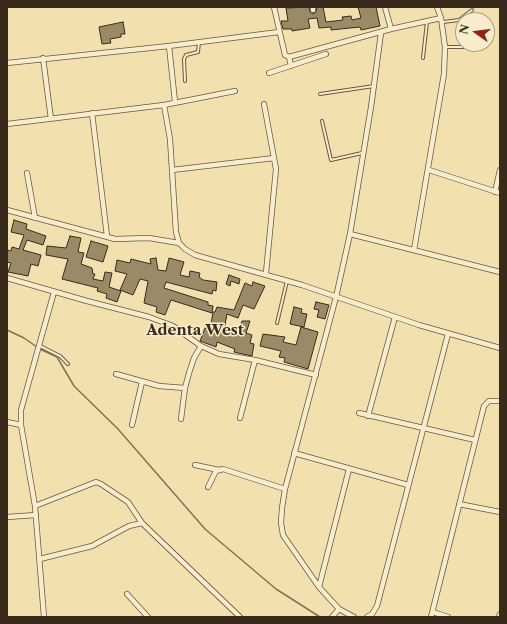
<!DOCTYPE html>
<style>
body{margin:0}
#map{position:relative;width:507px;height:624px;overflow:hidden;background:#f2e1af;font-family:"Libre Caslon Text",serif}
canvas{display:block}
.frame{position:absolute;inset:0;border:8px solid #392b1c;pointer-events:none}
.north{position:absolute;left:455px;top:12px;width:40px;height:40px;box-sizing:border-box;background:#f7eccb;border:1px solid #ab9f85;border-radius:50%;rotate:284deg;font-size:11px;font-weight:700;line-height:16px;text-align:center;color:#392b1c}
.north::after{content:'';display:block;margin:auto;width:14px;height:18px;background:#8f2418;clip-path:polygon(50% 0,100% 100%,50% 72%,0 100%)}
</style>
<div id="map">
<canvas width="507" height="624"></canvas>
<div class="frame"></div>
<div class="north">N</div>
</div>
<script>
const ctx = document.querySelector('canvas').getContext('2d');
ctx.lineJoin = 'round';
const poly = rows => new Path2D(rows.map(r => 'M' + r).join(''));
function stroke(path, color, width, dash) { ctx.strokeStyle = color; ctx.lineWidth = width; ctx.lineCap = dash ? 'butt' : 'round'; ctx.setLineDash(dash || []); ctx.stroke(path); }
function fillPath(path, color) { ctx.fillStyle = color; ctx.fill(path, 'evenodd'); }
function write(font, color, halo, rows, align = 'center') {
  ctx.font = font + ' "Libre Caslon Text",serif'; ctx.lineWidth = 3; ctx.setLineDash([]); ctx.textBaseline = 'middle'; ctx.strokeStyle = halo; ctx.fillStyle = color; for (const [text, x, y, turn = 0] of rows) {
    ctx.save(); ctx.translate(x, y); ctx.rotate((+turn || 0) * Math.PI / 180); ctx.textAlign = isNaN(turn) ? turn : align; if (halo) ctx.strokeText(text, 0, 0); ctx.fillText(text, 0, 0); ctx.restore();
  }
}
const stream = poly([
 [7,330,24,338,37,347],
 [40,349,57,357,74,386,118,429,205,529,276,589,320,617]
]);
const building = poly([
 [309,7,310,12,313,14,316,12,317,7,323,7,326,22,343,20,342,17,351,16,352,20,361,18,358,7,376,7,380,26,361,30,360,27,331,30,331,27,319,28,317,18,308,19,310,28,292,31,292,29,283,29,281,21,288,21,286,8,309,7],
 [123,22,125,34,121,34,121,37,110,39,111,43,102,44,99,27,123,22],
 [14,220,27,224,26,229,46,236,43,245,27,240,23,250,41,255,38,266,31,264,28,276,8,272,11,263,7,262,7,250,11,251,12,247,19,249,24,235,11,232,14,220],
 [70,236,81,238,78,252,84,253,81,264,92,268,93,274,95,274,93,279,103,281,105,272,112,273,109,287,121,291,117,302,106,298,107,294,97,291,98,288,62,279,68,259,46,255,47,246,66,248,70,236],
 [91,241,108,246,103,262,86,257,91,241],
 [156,258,158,270,166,271,169,258,184,262,180,275,189,277,190,271,200,273,199,277,203,280,217,282,216,291,213,290,212,294,166,282,164,288,208,302,208,305,213,306,212,313,171,300,165,315,156,312,157,307,144,303,148,281,140,279,133,295,120,290,127,274,115,271,117,260,130,263,131,259,151,264,150,259,156,258],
 [229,275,240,279,239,284,231,281,230,286,226,284,229,275],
 [253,282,265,286,254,309,243,305,238,318,227,314,224,330,237,335,242,321,250,321,246,333,252,335,250,343,254,344,252,356,234,352,235,349,217,342,216,347,200,341,205,328,210,330,213,312,215,312,217,307,234,310,245,283,252,286,253,282],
 [316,302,329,305,325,319,317,317,319,310,314,309,316,302],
 [294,307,302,309,301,313,307,314,304,327,290,324,294,307],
 [301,327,318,332,308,369,284,362,285,358,279,357,281,351,260,346,263,334,285,337,283,342,296,345,301,327]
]);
const lane = poly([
 [443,22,459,20,472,10],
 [446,47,478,47],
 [423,58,427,22],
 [185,81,184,59,186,55,198,52,199,42],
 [320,94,374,86],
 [322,121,331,160,362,153],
 [277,323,287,281],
 [40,346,60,356,68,364]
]);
const street = poly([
 [274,7,285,55,289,57,291,66],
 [313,7,313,10],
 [385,7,391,29],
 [169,46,175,102],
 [289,57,391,29,441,18],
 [43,58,51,119],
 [7,63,169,46,279,32],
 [269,73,326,54],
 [264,104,276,169,266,273],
 [164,105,170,139,176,232,179,243,185,249,195,255,302,285,419,325,500,348],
 [92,113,107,236],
 [7,124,164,105,235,91],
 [172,170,274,158],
 [429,170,500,193],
 [27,173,35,218],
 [495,192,500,170],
 [7,210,115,239,149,238,179,243],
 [350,234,500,272],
 [414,250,444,74,445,47,441,18,437,7],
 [7,278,87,301,149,317,173,326,201,346,219,354,255,360,316,375],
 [116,374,159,386,185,388],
 [359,413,475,440],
 [368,416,395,317],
 [240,418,255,360],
 [181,419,185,388,189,373,194,358,201,346],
 [7,422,21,425],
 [132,425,142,382],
 [294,453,408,485],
 [195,465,219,470],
 [208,487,216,471,223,469,285,489],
 [459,504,500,512],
 [35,506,96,482,101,484,128,502,142,523,240,617],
 [7,517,36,515],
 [40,559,92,546,129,526,142,523],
 [319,587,349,469],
 [127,594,148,617],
 [339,609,354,617],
 [433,612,448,617],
 [44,617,35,506,21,425,21,410,54,292],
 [332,617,339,609,319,587,283,535,281,523,282,508,285,489,336,297,350,234,371,107,381,33],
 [367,617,372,614,377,606,448,334],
 [431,617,484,406,489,401,500,401],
 [499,617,500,614]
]);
const districtNames = [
 ["Adenta West",195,331]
];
stroke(stream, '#827356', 1.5);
fillPath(building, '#998a68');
stroke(building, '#392b1c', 1);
stroke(lane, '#675841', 4);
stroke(street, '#675841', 6);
stroke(lane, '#f7eccb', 2);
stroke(street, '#f7eccb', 4.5);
write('bold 15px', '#392b1c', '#f7eccb', districtNames);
</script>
